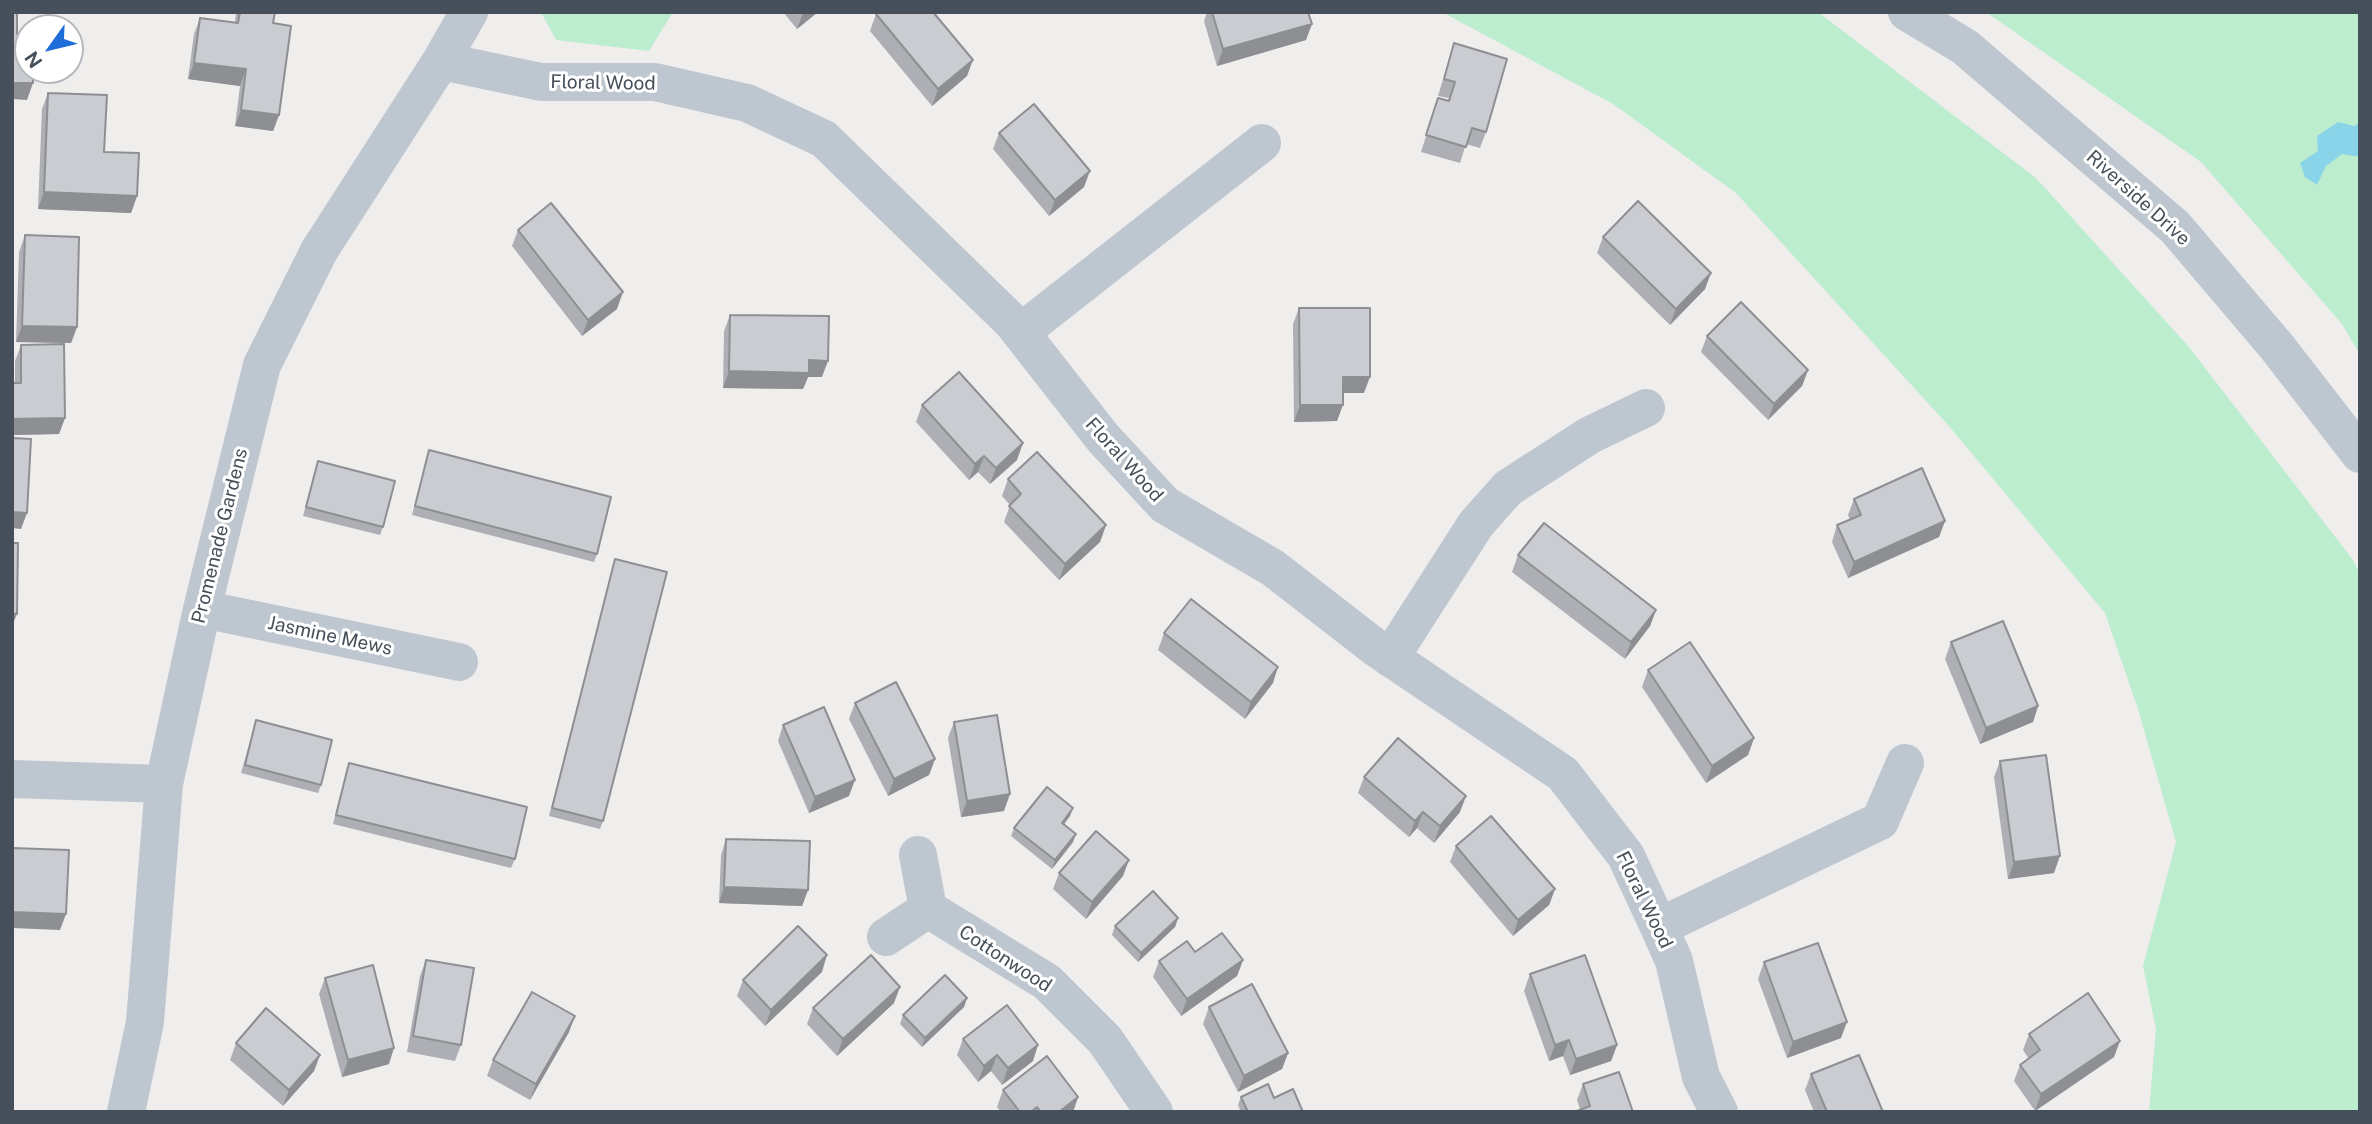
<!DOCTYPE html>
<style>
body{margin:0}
#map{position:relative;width:2372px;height:1124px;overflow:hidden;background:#f0eded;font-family:"Public Sans",sans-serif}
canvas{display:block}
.frame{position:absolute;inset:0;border:14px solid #46505a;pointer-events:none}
.north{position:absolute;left:14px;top:14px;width:70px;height:70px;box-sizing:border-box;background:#fff;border:2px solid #b5b9bd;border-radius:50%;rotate:236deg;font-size:19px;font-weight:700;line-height:28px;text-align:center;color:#46505a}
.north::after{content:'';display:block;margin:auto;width:24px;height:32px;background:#1e6dd9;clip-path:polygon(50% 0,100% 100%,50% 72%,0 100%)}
</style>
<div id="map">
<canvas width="2372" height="1124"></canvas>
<div class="frame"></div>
<div class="north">N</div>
</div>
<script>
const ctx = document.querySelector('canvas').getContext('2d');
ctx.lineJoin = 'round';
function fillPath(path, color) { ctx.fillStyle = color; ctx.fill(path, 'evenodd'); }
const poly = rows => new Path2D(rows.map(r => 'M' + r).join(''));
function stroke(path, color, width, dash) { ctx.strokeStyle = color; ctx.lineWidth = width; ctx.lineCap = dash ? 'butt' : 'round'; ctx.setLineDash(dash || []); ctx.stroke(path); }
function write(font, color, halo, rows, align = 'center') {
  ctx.font = font + ' "Public Sans",sans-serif'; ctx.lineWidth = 6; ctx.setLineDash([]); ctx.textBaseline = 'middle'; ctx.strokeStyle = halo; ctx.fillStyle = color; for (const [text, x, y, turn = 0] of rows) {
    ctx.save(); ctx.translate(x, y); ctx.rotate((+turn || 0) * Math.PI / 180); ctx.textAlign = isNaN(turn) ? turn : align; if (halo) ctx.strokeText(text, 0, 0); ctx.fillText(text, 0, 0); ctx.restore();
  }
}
const green = poly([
 [541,12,673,12,649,51,556,40],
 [1442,12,1818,12,2036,178,2189,347,2353,560,2360,574,2360,1112,2149,1112,2156,1029,2143,966,2176,842,2138,709,2105,613,1948,425,1736,193,1613,104],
 [1986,12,2360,12,2360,355,2342,324,2201,162]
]);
const water = poly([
 [2338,122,2354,126,2360,123,2360,157,2342,154,2326,166,2317,185,2305,177,2300,163,2318,151,2317,136]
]);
const minor = poly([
 [1907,12,1965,47,2175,227,2277,347,2360,454],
 [441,61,541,82,655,82,747,103,824,139,1013,323,1103,438,1165,505,1273,568,1376,648,1563,774,1626,856,1659,927,1674,961,1701,1077,1719,1112],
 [1021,332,1262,143],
 [202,609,459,662],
 [1390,658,1476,524,1508,488,1590,435,1646,408],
 [12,779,164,784],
 [918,855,928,909,1047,982,1105,1040,1154,1112],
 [1659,927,1880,821,1905,763],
 [886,937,928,909],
 [126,1112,145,1022,164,784,202,609,262,365,319,251,441,61,469,12]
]);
const wall = poly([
 [236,12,275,12,273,23,279,115,273,131,235,126,240,86,188,79,194,34,200,18,235,22],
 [783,12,818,12,797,29],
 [1207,12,1308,12,1306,40,1217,66,1204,21],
 [876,14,967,76,932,106,870,31],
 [1454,43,1486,132,1480,148,1466,144,1460,163,1421,152,1438,98,1448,101,1449,98,1438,96],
 [48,93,104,152,137,196,131,213,38,209,42,109],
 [999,133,1084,187,1049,216,993,149],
 [518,230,617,309,582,336,512,246],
 [25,235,77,327,71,343,16,342,19,252],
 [1603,237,1705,289,1670,325,1597,253],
 [1299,308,1364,393,1343,393,1337,421,1294,422,1293,324],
 [730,315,822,377,808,377,803,389,723,388,724,331],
 [1707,336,1808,370,1802,386,1768,420,1701,352],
 [21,345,65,418,59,434,12,435,12,383,15,383,15,361],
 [922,405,1017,460,990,484,978,472,969,480,916,422],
 [429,450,597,554,594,562,412,515],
 [318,461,383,527,380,535,303,516],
 [1008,479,1106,525,1100,542,1059,580,1004,522,1010,505,1002,496],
 [1854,499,1945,521,1939,537,1848,578,1832,542,1837,525,1850,520,1848,515],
 [1518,555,1656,610,1650,626,1625,659,1512,572],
 [615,559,603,821,600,829,549,816],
 [1164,633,1273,683,1245,719,1158,650],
 [1951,642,2038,706,2033,722,1980,744,1945,659],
 [1648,670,1754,738,1748,755,1706,783,1642,687],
 [855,703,935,759,929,775,888,796,849,719],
 [256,720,321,785,318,793,241,773],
 [954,722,1004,811,961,817,948,738],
 [783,725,849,796,809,813,778,741],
 [2000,761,2054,873,2008,879,1994,777],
 [349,763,515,859,511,868,333,824],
 [1364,777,1460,812,1434,843,1417,828,1409,837,1358,793],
 [1070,816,1064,824,1073,842,1052,869,1011,836,1014,828],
 [726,839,808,890,802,906,719,903,721,855],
 [1456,846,1555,889,1549,905,1513,936,1450,862],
 [1059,873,1123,876,1086,919,1053,889],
 [1178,918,1175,927,1138,962,1112,935,1115,926],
 [1195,952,1243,960,1237,976,1181,1016,1153,977,1159,961],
 [426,960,461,1045,455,1061,407,1052,420,976],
 [1764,962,1841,1038,1787,1058,1758,979],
 [822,972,765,1026,737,996,743,980],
 [1530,974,1617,1045,1611,1061,1570,1075,1563,1056,1549,1061,1524,991],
 [325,978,389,1064,342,1077,319,994],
 [967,998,964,1007,922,1047,900,1024,903,1015],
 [894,1003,837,1056,807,1024,813,1008],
 [1209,1007,1288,1053,1282,1069,1238,1092,1203,1024],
 [569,1032,530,1100,487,1076,493,1060],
 [2029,1034,2114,1057,2035,1111,2014,1081,2020,1065,2029,1059,2023,1050],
 [963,1039,1033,1061,1002,1085,991,1071,978,1082,957,1055],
 [236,1043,320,1055,314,1071,283,1106,230,1060],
 [1811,1074,1883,1112,1814,1112,1805,1090],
 [1583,1084,1633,1112,1576,1112,1580,1109,1577,1100],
 [1003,1090,1078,1097,1073,1112,1001,1112,997,1107],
 [1241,1097,1274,1098,1303,1112,1241,1112,1238,1105]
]);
const shadedWall = poly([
 [804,12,818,12,797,29,803,13],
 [1312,24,1306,40,1217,66,1223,49],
 [973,60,967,76,932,106,938,89],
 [194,63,246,69,240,86,188,79],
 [12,83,33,83,27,100,12,99],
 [241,110,279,115,273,131,235,126],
 [1090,171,1084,187,1049,216,1055,200],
 [44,192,137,196,131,213,38,209],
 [1711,273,1705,289,1670,325,1676,309],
 [623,292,617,309,582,336,588,320],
 [22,326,77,327,71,343,16,342],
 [809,360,828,361,822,377,808,377,803,389,723,388,729,371],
 [1808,370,1802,386,1768,420,1774,404],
 [1343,377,1370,377,1364,393,1337,393],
 [1300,405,1343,405,1337,421,1294,422],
 [65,418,59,434,12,435,12,419],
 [1023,443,1017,460,990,484,996,468],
 [984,456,978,472,969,480,975,464],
 [12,512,27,513,21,529,12,528],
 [1945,521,1939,537,1848,578,1854,562],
 [1106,525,1100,542,1059,580,1065,564],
 [1656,610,1650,626,1625,659,1631,642],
 [12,613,17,614,12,626],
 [1278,667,1273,683,1245,719,1251,702],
 [2038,706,2033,722,1980,744,1986,728],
 [1754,738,1748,755,1706,783,1712,766],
 [935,759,929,775,888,796,894,779],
 [855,780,849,796,809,813,815,797],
 [1010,794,1004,811,961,817,967,801],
 [1466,796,1460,812,1434,843,1440,826],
 [1073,808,1070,816,1059,831,1062,823],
 [1423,812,1417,828,1409,837,1415,821],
 [1076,834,1073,842,1052,869,1055,860],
 [2060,856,2054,873,2008,879,2014,862],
 [1129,860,1123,876,1086,919,1092,902],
 [724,887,808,890,802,906,719,903],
 [1555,889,1549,905,1513,936,1518,920],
 [12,912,66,914,60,930,12,928],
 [1178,918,1175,927,1138,962,1141,953],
 [827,955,822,972,765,1026,771,1010],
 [1243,960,1237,976,1181,1016,1187,999],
 [900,987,894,1003,837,1056,843,1039],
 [967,998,964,1007,922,1047,925,1038],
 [575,1016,569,1032,530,1100,536,1084],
 [1847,1022,1841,1038,1787,1058,1793,1042],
 [1569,1040,1563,1056,1549,1061,1555,1045],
 [2120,1041,2114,1057,2035,1111,2041,1094],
 [1038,1045,1033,1061,1002,1085,1008,1068],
 [1617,1045,1611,1061,1570,1075,1576,1059],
 [394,1048,389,1064,342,1077,348,1060],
 [1288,1053,1282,1069,1238,1092,1244,1076],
 [320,1055,314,1071,283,1106,289,1090],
 [997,1055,991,1071,978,1082,984,1066],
 [1078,1097,1073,1112,1059,1112]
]);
const building = poly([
 [12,12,17,12,17,34,28,33,28,70,33,70,33,83,12,83,12,12],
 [240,12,275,12,273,23,291,26,279,115,241,110,246,69,194,63,200,18,238,23,240,12],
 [879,12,933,12,973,60,938,89,876,14,879,12],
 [1212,12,1308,12,1312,24,1223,49,1212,12],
 [1454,43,1507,59,1486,132,1472,128,1466,147,1426,135,1438,98,1449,101,1455,82,1444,79,1454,43],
 [48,93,107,95,104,152,139,153,137,196,44,192,48,93],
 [1034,104,1090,171,1055,200,999,133,1034,104],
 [1638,201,1711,273,1676,309,1603,237,1638,201],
 [551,203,623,292,588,320,518,230,551,203],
 [25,235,79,237,77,327,22,326,25,235],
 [1741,302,1808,370,1774,404,1707,336,1741,302],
 [1299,308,1370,308,1370,377,1343,377,1343,405,1300,405,1299,308],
 [730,315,829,316,828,361,809,360,809,373,729,371,730,315],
 [64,344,65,418,12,419,12,383,21,383,21,345,64,344],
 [959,372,1023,443,996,468,984,456,975,464,922,405,959,372],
 [12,438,31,439,27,513,12,512,12,438],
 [429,450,611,497,597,554,415,506,429,450],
 [1037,452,1106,525,1065,564,1009,506,1021,494,1008,479,1037,452],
 [318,461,395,481,383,527,306,507,318,461],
 [1922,468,1945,521,1854,562,1837,525,1861,515,1854,499,1922,468],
 [1544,523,1656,610,1631,642,1518,555,1544,523],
 [12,543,18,543,17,614,12,613,12,543],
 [615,559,667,572,603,821,552,808,615,559],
 [1191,599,1278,667,1251,702,1164,633,1191,599],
 [2003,621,2038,706,1986,728,1951,642,2003,621],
 [1690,642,1754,738,1712,766,1648,670,1690,642],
 [896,682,935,759,894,779,855,703,896,682],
 [824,707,855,780,815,797,783,725,824,707],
 [997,715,1010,794,967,801,954,722,997,715],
 [256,720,332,740,321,785,245,765,256,720],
 [1398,738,1466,796,1440,826,1423,812,1415,821,1364,777,1398,738],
 [2046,755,2060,856,2014,862,2000,761,2046,755],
 [349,763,527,807,515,859,336,815,349,763],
 [1047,787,1073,808,1062,823,1076,834,1055,860,1014,828,1047,787],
 [1491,816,1555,889,1518,920,1456,846,1491,816],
 [1096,831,1129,860,1092,902,1059,873,1096,831],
 [726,839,810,841,808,890,724,887,726,839],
 [12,848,69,850,66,914,12,912,12,848],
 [1153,891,1178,918,1141,953,1115,926,1153,891],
 [798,926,827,955,771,1010,743,980,798,926],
 [1222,933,1243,960,1187,999,1159,961,1187,941,1195,952,1222,933],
 [1818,943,1847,1022,1793,1042,1764,962,1818,943],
 [871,955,900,987,843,1039,813,1008,871,955],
 [1585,955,1617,1045,1576,1059,1569,1040,1555,1045,1530,974,1585,955],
 [426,960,474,968,461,1045,413,1036,426,960],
 [373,965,394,1048,348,1060,325,978,373,965],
 [945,975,967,998,925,1038,903,1015,945,975],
 [1252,984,1288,1053,1244,1076,1209,1007,1252,984],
 [532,992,575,1016,536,1084,493,1060,532,992],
 [2088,993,2120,1041,2041,1094,2020,1065,2040,1050,2029,1034,2088,993],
 [1007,1005,1038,1045,1008,1068,997,1055,984,1066,963,1039,1007,1005],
 [266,1008,320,1055,289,1090,236,1043,266,1008],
 [1859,1055,1883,1112,1827,1112,1811,1074,1859,1055],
 [1047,1056,1078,1097,1059,1112,1041,1112,1037,1107,1031,1112,1020,1112,1003,1090,1047,1056],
 [1619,1072,1633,1112,1577,1112,1577,1111,1590,1106,1583,1084,1619,1072],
 [1268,1084,1274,1098,1293,1089,1303,1112,1248,1112,1241,1097,1268,1084]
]);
const streetNames = [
 ["Floral Wood",603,83,1],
 ["Riverside Drive",2138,198,42],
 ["Floral Wood",1124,460,48],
 ["Promenade Gardens",220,536,-76],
 ["Jasmine Mews",330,636,12],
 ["Floral Wood",1644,900,64],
 ["Cottonwood",1005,959,33]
];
fillPath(green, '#bcedcf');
fillPath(water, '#8ad4e9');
stroke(minor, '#bec7cf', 38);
fillPath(wall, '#aeafb5');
fillPath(shadedWall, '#8d8f93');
fillPath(building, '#caccd2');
stroke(building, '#8d8f93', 2);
write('19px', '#46505a', '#fff', streetNames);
</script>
